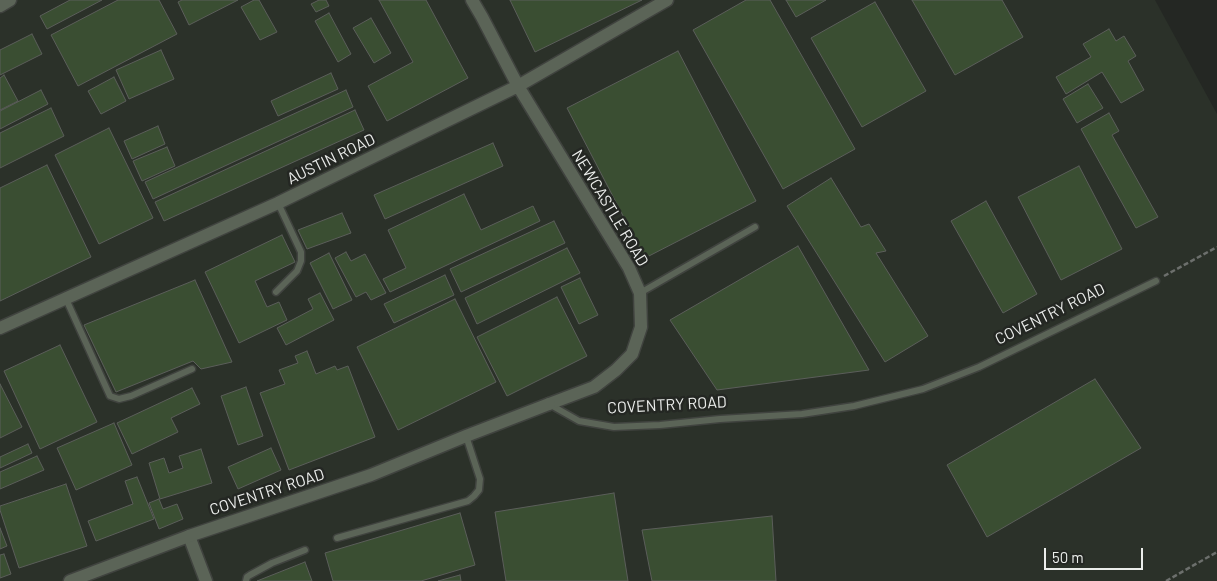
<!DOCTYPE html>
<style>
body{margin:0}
#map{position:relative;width:1217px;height:581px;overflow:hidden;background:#242723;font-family:Barlow,sans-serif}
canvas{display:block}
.scale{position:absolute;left:1044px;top:548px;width:99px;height:22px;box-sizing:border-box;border:2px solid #ebedeb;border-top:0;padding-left:6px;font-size:15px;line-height:18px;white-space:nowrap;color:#ebedeb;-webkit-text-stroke:4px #242723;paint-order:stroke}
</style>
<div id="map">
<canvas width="1217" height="581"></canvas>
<div class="scale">50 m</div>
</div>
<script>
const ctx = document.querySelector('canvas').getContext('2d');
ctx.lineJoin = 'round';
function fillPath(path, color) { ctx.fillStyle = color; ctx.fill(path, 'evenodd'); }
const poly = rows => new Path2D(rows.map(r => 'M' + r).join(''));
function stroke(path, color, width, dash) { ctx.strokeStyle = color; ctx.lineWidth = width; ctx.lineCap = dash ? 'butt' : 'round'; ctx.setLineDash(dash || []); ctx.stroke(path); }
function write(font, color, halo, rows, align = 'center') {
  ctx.font = font + ' Barlow,sans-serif'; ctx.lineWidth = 5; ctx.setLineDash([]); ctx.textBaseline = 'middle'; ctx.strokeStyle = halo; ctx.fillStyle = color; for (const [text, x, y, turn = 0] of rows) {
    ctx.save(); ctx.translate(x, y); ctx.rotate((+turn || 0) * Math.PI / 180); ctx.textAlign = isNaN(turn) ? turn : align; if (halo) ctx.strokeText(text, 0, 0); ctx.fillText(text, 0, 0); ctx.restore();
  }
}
const built = poly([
 [0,0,1155,0,1217,114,1217,581,0,581]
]);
const building = poly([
 [70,0,102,0,47,29,40,16,70,0],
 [118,0,159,0,177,34,78,86,51,35,118,0],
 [182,0,238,0,189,25,178,2,182,0],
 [254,0,259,0,277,32,260,40,241,7,254,0],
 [319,0,326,0,329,6,316,12,311,4,319,0],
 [379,0,426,0,468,78,387,121,368,86,413,62,379,0],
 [510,0,642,0,535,52,510,0],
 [746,0,770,0,855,149,783,189,693,30,746,0],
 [786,0,826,0,796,17,786,0],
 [912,0,1002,0,1023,37,955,75,912,0],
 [875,2,926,91,862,127,811,38,875,2],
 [329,13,351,54,338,62,315,21,329,13],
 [371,18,391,53,374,63,353,28,371,18],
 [1109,29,1116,41,1124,36,1136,56,1128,61,1144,90,1121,103,1102,72,1066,94,1056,77,1091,57,1083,44,1109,29],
 [32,34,42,54,0,75,0,50,32,34],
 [161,50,174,79,129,99,116,70,161,50],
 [678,51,756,201,645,258,567,108,678,51],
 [331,73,338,89,278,116,271,101,331,73],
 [4,75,18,101,0,110,0,78,4,75],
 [114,77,126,101,101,114,88,91,114,77],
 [1088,84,1103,108,1077,123,1063,99,1088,84],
 [41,90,48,104,0,129,0,111,41,90],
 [346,90,353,107,153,199,145,182,346,90],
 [51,108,64,136,0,168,0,133,51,108],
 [355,110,364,130,164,221,155,202,355,110],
 [1109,113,1119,131,1112,135,1158,217,1136,228,1081,129,1109,113],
 [158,126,165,144,132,159,124,141,158,126],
 [109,128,153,218,99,244,55,155,109,128],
 [493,143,503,166,385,219,374,195,493,143],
 [167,147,175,166,142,181,133,161,167,147],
 [47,165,91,257,0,301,0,188,47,165],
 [1079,166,1122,249,1061,280,1018,197,1079,166],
 [831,178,861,227,869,224,886,251,876,253,928,336,885,362,787,206,831,178],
 [464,194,481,230,533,206,540,221,390,292,383,279,406,268,388,230,464,194],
 [986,201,1037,294,1003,313,951,221,986,201],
 [342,213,351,233,307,249,298,230,342,213],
 [554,221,565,243,461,292,450,269,554,221],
 [282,235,295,262,255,281,267,307,279,302,287,320,239,343,205,272,282,235],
 [798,246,869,370,717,390,670,320,798,246],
 [567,248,580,273,477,324,465,298,567,248],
 [346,252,351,261,365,254,386,293,371,300,366,292,356,297,335,258,346,252],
 [329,253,352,300,333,309,310,263,329,253],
 [445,275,454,295,394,323,384,304,445,275],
 [580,278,598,315,579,324,561,287,580,278],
 [195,280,232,362,201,369,193,361,116,392,84,325,195,280],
 [320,293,334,320,286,345,277,328,313,309,308,299,320,293],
 [557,297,587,356,507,396,477,337,557,297],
 [455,299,496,382,398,430,357,347,455,299],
 [60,345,97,422,40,449,4,371,60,345],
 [307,351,316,374,335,366,337,370,348,366,375,437,289,470,260,393,285,384,279,370,298,363,295,356,307,351],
 [1095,379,1141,448,987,537,947,465,1095,379],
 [0,384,22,427,0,438,0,384],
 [246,387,263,436,238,445,221,396,246,387],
 [192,388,200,404,171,418,178,432,132,454,117,423,192,388],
 [114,423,132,465,76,490,57,448,114,423],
 [28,444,32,453,0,468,0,457,28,444],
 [271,448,281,470,238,489,228,467,271,448],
 [201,449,212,483,160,499,149,463,164,458,169,473,183,468,179,456,201,449],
 [37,456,44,470,0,489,0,472,37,456],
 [137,477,154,519,96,541,88,521,133,504,125,481,137,477],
 [66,484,87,546,19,568,0,510,0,506,66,484],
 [614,493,628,581,506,581,495,512,614,493],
 [159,499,163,509,177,504,183,519,159,529,149,503,159,499],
 [460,513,475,565,421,581,333,581,325,553,460,513],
 [772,516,776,581,652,581,642,530,772,516],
 [0,528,7,546,0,549,0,528],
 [4,554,11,574,0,578,0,555,4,554],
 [305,562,312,581,257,581,305,562],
 [460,575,461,581,438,581,460,575]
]);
const path = poly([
 [1164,276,1217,247],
 [1166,581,1217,552]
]);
const service = poly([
 [276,292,297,271,301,261,301,252,278,203],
 [640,293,755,227],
 [66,299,110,396,119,399,131,396,192,369],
 [549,404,579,421,614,427,660,425,720,419,802,414,854,406,923,389,979,367,1156,281],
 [337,538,468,501,474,496,479,490,480,479,466,436],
 [246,581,247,577,250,575,272,563,305,550]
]);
const minor = poly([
 [472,0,482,17,518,86,629,268,640,293,641,327,632,354,616,370,594,387,549,404],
 [0,6,10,0],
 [0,328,278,203,518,86,667,0],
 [189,536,206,581]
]);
const tertiary = poly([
 [70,581,189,536,371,475,466,436,549,404]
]);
const streetNames = [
 ["AUSTIN ROAD",331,159,-26],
 ["NEWCASTLE ROAD",610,208,59],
 ["COVENTRY ROAD",1050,314,-26],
 ["COVENTRY ROAD",667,405,-3],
 ["COVENTRY ROAD",267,492,-18]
];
fillPath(built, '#2b3129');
fillPath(building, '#3a4e32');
stroke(building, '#5b5e5a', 1);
stroke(service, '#40433f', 9);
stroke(minor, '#40433f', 15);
stroke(tertiary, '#40433f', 15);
stroke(path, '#6c6f6c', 2.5, [5, 2.5]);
stroke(service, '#5b6457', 6);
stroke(minor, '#5b6457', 12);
stroke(tertiary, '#5b6457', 12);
write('16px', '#ebedeb', '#242723', streetNames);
</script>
